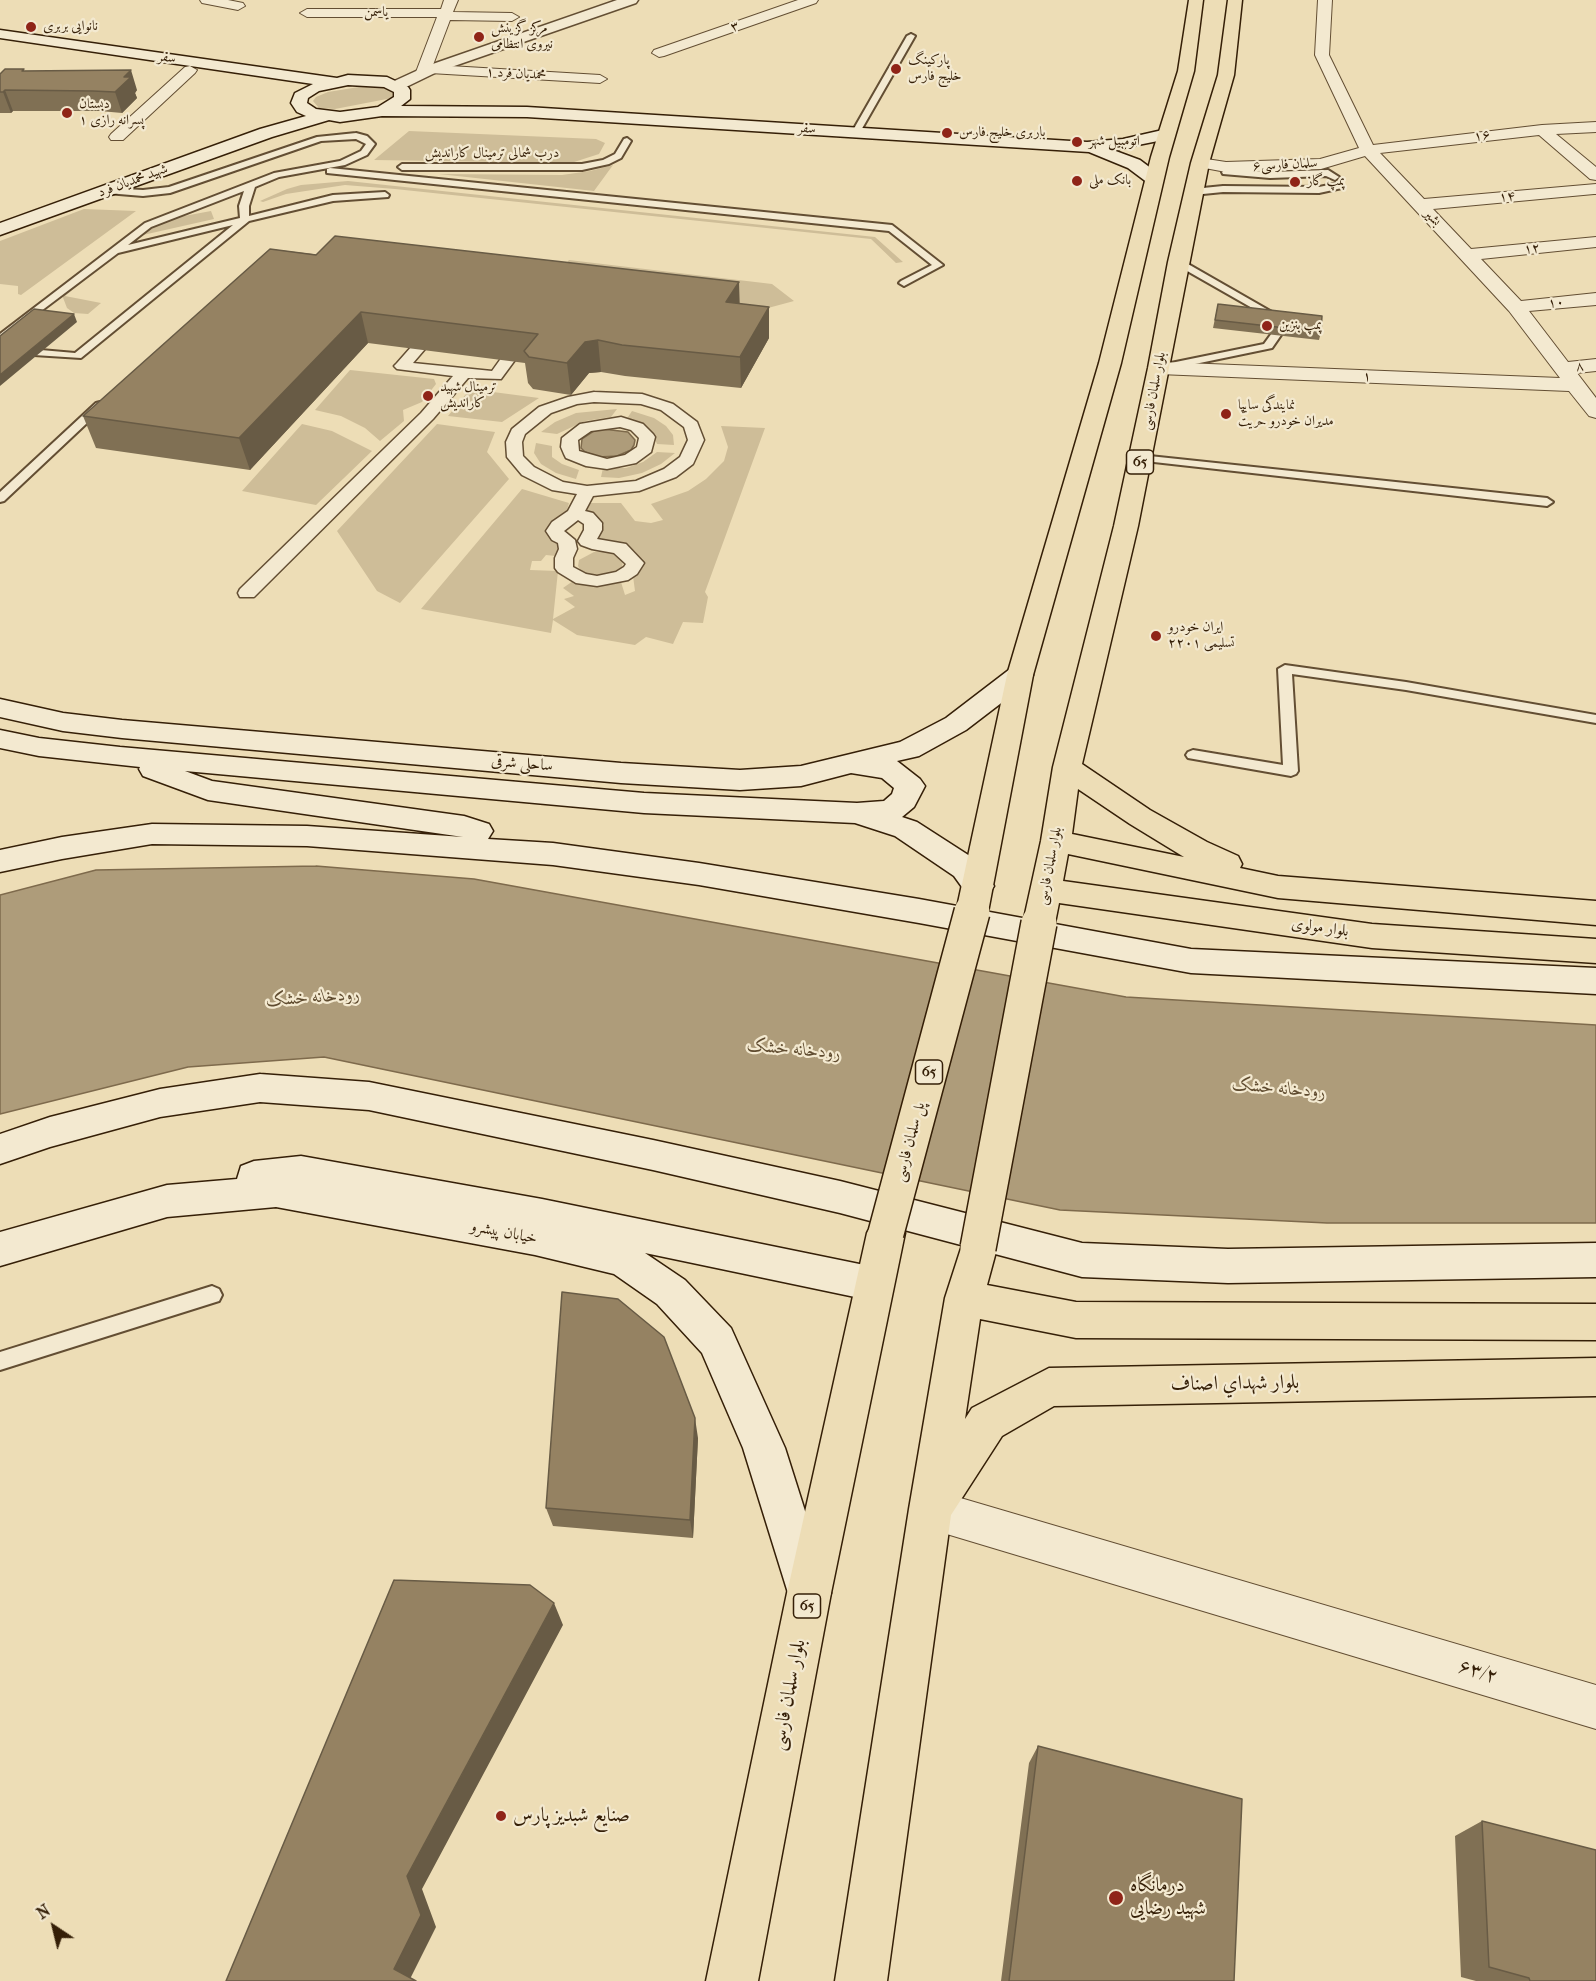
<!DOCTYPE html>
<meta charset="utf-8">
<style>
body{margin:0}
#map{position:relative;width:1596px;height:1981px;overflow:hidden;background:#edddb6;font-family:"IM FELL French Canon",serif}
canvas{display:block}
.north{position:absolute;left:24px;top:1897px;width:60px;height:60px;-webkit-text-stroke:4px #f3e9d0;paint-order:stroke;rotate:325deg;font-size:16px;font-weight:700;line-height:24px;text-align:center;color:#351f07}
.north::after{content:'';display:block;margin:auto;width:21px;height:27px;background:#351f07;clip-path:polygon(50% 0,100% 100%,50% 72%,0 100%)}
</style>
<div id="map">
<canvas width="1596" height="1981"></canvas>
<div class="north">N</div>
</div>
<script>
const ctx = document.querySelector('canvas').getContext('2d');
ctx.lineJoin = 'round';
function fillPath(path, color) { ctx.fillStyle = color; ctx.fill(path, 'evenodd'); }
const poly = rows => new Path2D(rows.map(r => 'M' + r).join(''));
function stroke(path, color, width, dash) { ctx.strokeStyle = color; ctx.lineWidth = width; ctx.lineCap = dash ? 'butt' : 'round'; ctx.setLineDash(dash || []); ctx.stroke(path); }
function write(font, color, halo, rows, align = 'center') {
  ctx.font = font + ' "IM FELL French Canon",Amiri,serif'; ctx.lineWidth = 4.5; ctx.setLineDash([]); ctx.textBaseline = 'middle'; ctx.strokeStyle = halo; ctx.fillStyle = color; for (const [text, x, y, turn = 0] of rows) {
    ctx.save(); ctx.translate(x, y); ctx.rotate((+turn || 0) * Math.PI / 180); ctx.textAlign = isNaN(turn) ? turn : align; if (halo) ctx.strokeText(text, 0, 0); ctx.fillText(text, 0, 0); ctx.restore();
  }
}
const green = poly([
 [365,86,386,88,392,93,392,98,335,109,319,108,313,101,316,97,328,92],
 [409,131,596,139,605,143,599,154,571,163,374,160],
 [613,165,594,191,439,174,562,175,590,171],
 [348,181,875,237,903,262,896,263,871,239,395,189,345,185,286,194,263,202,260,201,287,189,301,185],
 [84,209,136,211,21,295,18,294,18,286,0,284,0,241],
 [211,211,214,219,134,237,147,227,168,219],
 [105,259,111,259,65,296,101,303,88,314,74,313,67,308,62,295],
 [569,260,772,284,794,301,768,308,553,279],
 [350,370,434,379,436,384,422,402,403,410,404,421,380,441,365,428,341,416,315,410],
 [470,389,539,398,502,422,448,416],
 [617,409,611,417,585,421,557,434,541,432,555,422,576,413],
 [632,411,654,418,666,426,673,435,674,445,657,444,652,432,642,425,626,420],
 [302,424,332,431,372,451,316,505,242,491],
 [437,424,495,432,487,452,509,479,400,603,377,591,337,531],
 [721,426,765,428,705,592,708,597,703,623,683,622,673,644,646,637,635,645,577,635,553,620,551,633,421,609,522,489,569,503,558,542,560,552,556,556,546,555,541,561,532,561,530,570,558,571,553,619,575,607,564,599,574,596,563,588,573,581,589,586,621,582,625,595,635,591,633,576,642,564,635,551,618,542,599,541,596,537,604,525,596,516,586,513,589,503,621,503,635,521,651,523,663,520,651,504,688,491,706,479,724,461,728,447],
 [536,443,552,446,552,457,562,464,579,470,576,479,556,473,541,464,534,453],
 [657,452,675,453,661,464,642,473,619,478,601,477,603,468,626,468,643,462],
 [608,551,618,554,623,559,622,569,615,574,593,577,582,573,578,566,579,560,594,552]
]);
const water = poly([
 [603,429,628,432,635,440,634,445,631,450,617,456,599,457,585,452,581,448,582,439,594,431,603,429],
 [316,866,474,879,1126,997,1596,1025,1596,1223,1327,1223,1060,1210,324,1057,188,1067,0,1114,0,895,96,870,316,866]
]);
const service = poly([
 [911,34,915,36,860,132,853,134,852,132,907,36,911,34],
 [356,133,367,136,375,144,367,155,345,165,279,177,255,187,249,206,249,216,333,195,385,192,389,195,388,197,333,201,249,221,81,358,18,354,13,351,18,348,75,353,233,225,118,253,0,342,0,334,145,223,274,173,340,161,361,151,366,144,356,139,321,141,170,193,143,196,107,193,103,190,104,188,143,190,169,187,317,137,356,133],
 [244,191,239,206,240,218,128,245,151,227,244,191],
 [627,138,631,141,621,158,609,164,582,170,402,170,398,167,402,164,582,164,603,160,615,154,624,139,627,138],
 [330,168,892,225,943,265,904,286,899,283,901,281,932,265,889,231,327,173,327,169,330,168],
 [1226,169,1270,172,1328,170,1339,177,1335,180,1326,176,1270,178,1223,174,1222,172,1226,169],
 [1339,183,1343,186,1342,188,1319,193,1223,192,1193,195,1189,192,1193,189,1223,186,1319,187,1339,183],
 [1175,260,1181,260,1284,319,1275,321,1175,264,1175,260],
 [1276,332,1281,335,1272,348,1166,370,1161,367,1166,364,1264,344,1272,333,1276,332],
 [100,402,105,405,104,407,4,501,0,502,0,492,96,403,100,402],
 [1140,455,1547,498,1553,502,1547,506,1136,460,1136,456,1140,455],
 [1285,665,1406,682,1596,715,1596,723,1406,690,1292,674,1298,771,1296,774,1291,776,1188,758,1186,755,1188,752,1193,750,1283,765,1278,669,1285,665],
 [212,1286,219,1289,222,1295,219,1301,0,1370,0,1352,212,1286]
]);
const pedestrian = poly([
 [417,344,425,349,413,363,492,371,502,357,507,355,515,360,501,379,468,378,433,419,254,597,240,597,238,593,240,589,421,413,453,376,397,369,394,366,397,363,412,346,417,344],
 [594,392,642,394,673,404,697,422,704,440,693,464,676,477,639,491,593,496,585,511,593,513,602,523,602,530,597,539,626,544,644,563,637,574,628,580,597,586,576,583,558,572,555,568,555,558,559,549,558,543,552,540,546,531,552,522,568,511,577,494,552,490,522,475,507,457,506,442,512,429,539,407,568,397,594,392],
 [594,402,641,404,661,410,684,427,688,440,680,457,664,469,636,481,587,486,563,482,534,467,523,456,522,442,525,434,551,413,577,404,594,402],
 [578,520,584,524,584,530,578,541,581,545,592,549,614,553,626,564,624,567,616,572,597,576,586,574,573,567,573,558,577,549,575,540,564,531,578,520],
 [621,417,643,424,653,434,655,437,651,452,636,463,607,469,586,466,566,458,564,454,561,447,562,438,580,424,621,417],
 [620,427,631,430,639,438,637,447,625,455,607,459,579,451,578,440,591,431,620,427]
]);
const minor = poly([
 [200,0,228,0,243,3,245,6,238,10,202,3,200,0],
 [444,0,458,0,453,12,512,13,519,17,512,21,450,20,433,65,600,75,607,79,600,83,430,73,423,76,416,72,437,17,307,17,300,13,307,9,441,9,444,0],
 [798,0,818,0,816,3,664,56,659,57,652,53,654,50,798,0],
 [1318,0,1332,0,1329,55,1373,145,1542,125,1596,122,1596,132,1556,134,1596,167,1596,180,1590,179,1539,135,1380,153,1424,199,1596,184,1596,194,1594,194,1433,209,1471,249,1596,237,1596,247,1481,259,1521,301,1596,293,1596,305,1529,311,1568,362,1596,359,1596,371,1577,373,1596,398,1596,418,1589,416,1569,391,1159,374,1152,372,1149,368,1152,364,1159,362,1560,378,1509,311,1365,156,1321,169,1226,172,1194,166,1192,163,1200,158,1226,162,1320,159,1359,148,1315,55,1318,0],
 [190,66,197,70,195,73,123,140,111,140,109,137,111,134,185,67,190,66],
 [930,1489,1596,1685,1596,1729,930,1529,916,1523,910,1509,916,1495,930,1489]
]);
const tertiary = poly([
 [617,0,638,0,636,3,437,72,402,89,396,91,388,86,390,83,427,66,617,0]
]);
const secondary = poly([
 [0,30,337,78,348,75,387,77,408,87,410,90,410,99,401,106,527,107,1087,142,1123,139,1167,129,1175,134,1173,138,1113,150,1140,160,1160,175,1163,179,1160,183,1154,184,1148,183,1128,168,1089,152,527,117,382,116,340,122,329,120,272,137,0,235,0,223,260,129,306,116,297,112,291,103,295,93,313,84,0,38,0,30],
 [348,85,384,87,394,92,394,97,378,107,340,112,316,109,307,103,308,98,319,91,348,85],
 [1020,667,1030,669,1033,675,1030,681,966,730,919,756,897,761,920,779,925,786,914,807,902,817,917,822,976,860,994,886,989,894,978,897,967,894,954,876,895,836,855,823,644,813,185,771,212,781,464,816,489,824,493,831,488,839,553,843,699,863,919,899,1191,949,1596,968,1596,994,1191,973,919,923,699,885,553,865,307,846,152,844,62,859,0,872,0,850,62,837,152,824,307,826,463,837,208,800,143,776,139,769,140,767,39,756,0,748,0,730,39,738,120,747,644,793,857,803,884,801,892,794,894,788,882,778,851,773,801,786,740,790,621,783,122,738,63,731,0,717,0,699,63,713,122,720,621,763,740,770,801,766,900,742,946,718,1010,669,1020,667],
 [260,1074,369,1082,653,1140,840,1181,1082,1243,1228,1249,1596,1243,1596,1277,1228,1283,1082,1277,840,1213,653,1170,369,1110,260,1102,160,1117,50,1147,0,1164,0,1134,50,1117,160,1089,260,1074],
 [301,1156,542,1199,874,1267,888,1272,893,1284,888,1296,874,1301,645,1253,685,1280,731,1328,785,1448,831,1593,825,1609,809,1615,793,1609,743,1448,702,1353,657,1304,614,1274,535,1255,276,1207,167,1217,0,1266,0,1232,167,1185,237,1179,241,1166,254,1161,301,1156]
]);
const primary = poly([
 [1189,0,1203,0,1194,71,1169,157,1121,363,1033,675,988,912,983,920,972,924,961,920,956,912,1007,675,1099,363,1151,157,1178,71,1189,0],
 [1228,0,1242,0,1234,75,1209,163,1138,526,1082,764,1150,810,1207,842,1238,856,1242,864,1240,868,1278,876,1596,901,1596,925,1278,898,1068,854,1063,881,1372,924,1596,939,1596,963,1372,948,1059,903,1055,923,1050,931,1039,935,1028,931,1023,923,1041,841,1053,767,1114,526,1148,368,1168,262,1191,163,1218,75,1228,0],
 [1078,789,1130,824,1184,857,1072,834,1078,789],
 [886,1217,899,1221,905,1233,831,1593,758,1981,706,1981,787,1593,867,1233,873,1221,886,1217],
 [978,1231,991,1236,997,1248,987,1285,1076,1302,1596,1304,1596,1340,1076,1338,980,1319,965,1419,972,1408,1049,1368,1596,1358,1596,1396,1054,1406,1002,1436,951,1515,887,1981,835,1981,909,1509,945,1298,965,1236,978,1231]
]);
const primaryBridge = poly([
 [886,1233,972,912],
 [978,1248,1039,923]
]);
const wall = poly([
 [24,71,137,90,135,93,137,98,122,113,100,111,13,111,11,113,0,113,0,74],
 [270,249,769,307,769,338,741,388,625,376,601,372,589,373,571,395,533,389,528,383,525,363,368,343,250,470,96,448,83,416],
 [1218,304,1321,332,1319,340,1213,328],
 [698,1438,693,1538,553,1526,546,1508],
 [1038,1746,1234,1981,1001,1981,1029,1763],
 [1482,1821,1596,1981,1476,1981,1461,1977,1455,1836]
]);
const shadedWall = poly([
 [131,70,137,90,135,93,137,98,122,113,115,92,124,77],
 [5,90,13,111,11,113,3,92],
 [739,282,740,313,726,302],
 [769,307,769,338,741,388,740,357],
 [361,312,368,343,250,470,239,438],
 [74,314,77,322,0,386,0,375],
 [598,340,601,372,589,373,571,395,567,363,585,342],
 [695,1418,698,1438,693,1538,690,1520],
 [554,1603,563,1625,422,1889,436,1927,410,1979,394,1969,407,1876]
]);
const building = poly([
 [5,69,24,69,22,71,131,70,124,77,131,77,115,92,93,91,5,90,3,92,0,92,0,74,5,69],
 [335,236,739,282,726,302,769,307,740,357,622,345,598,340,585,342,567,363,529,357,524,351,538,334,361,312,239,438,83,416,270,249,316,255,335,236],
 [1218,304,1322,316,1321,332,1215,320,1218,304],
 [34,309,74,314,0,375,0,336,34,309],
 [562,1292,618,1299,664,1337,695,1418,690,1520,546,1508,562,1292],
 [394,1580,530,1585,554,1603,407,1876,421,1915,394,1969,416,1981,226,1981,394,1580],
 [1038,1746,1242,1799,1234,1981,1009,1981,1038,1746],
 [1482,1821,1596,1850,1596,1981,1530,1981,1529,1978,1489,1967,1482,1821]
]);
const markers = [
 [31,27,6,"#8f2418"],
 [479,37,6,"#8f2418"],
 [896,69,6,"#8f2418"],
 [67,113,6,"#8f2418"],
 [947,133,6,"#8f2418"],
 [1077,142,6,"#8f2418"],
 [1077,181,6,"#8f2418"],
 [1295,182,6,"#8f2418"],
 [1267,326,6,"#8f2418"],
 [428,396,6,"#8f2418"],
 [1226,414,6,"#8f2418"],
 [1156,636,6,"#8f2418"],
 [501,1816,6,"#8f2418"],
 [1116,1898,8,"#8f2418"]
];
const farStreetnames = [
 ["یاسمن",376,13],
 ["۳",735,27,-19],
 ["سفر",167,58,8],
 ["۱ محمدیان فرد",516,74,3],
 ["سفر",807,129,4],
 ["۱۶",1482,136,-7],
 ["درب شمالی ترمینال کاراندیش",492,154],
 ["سلمان فارسی۶",1285,165,-3],
 ["شهید محمدیان فرد",133,181,-20],
 ["۱۴",1507,197,-5],
 ["بشیر",1432,218,47],
 ["۱۲",1532,249,-6],
 ["۱۰",1556,303,-5],
 ["۸",1580,367,-6],
 ["۱",1367,377,2],
 ["بلوار سلمان فارسی",1154,391,-79],
 ["بلوار سلمان فارسی",1050,866,-79]
];
const farPoinames = [
 ["نانوایی بربری",43,27],
 ["مرکز گزینش",491,29],
 ["نیروی انتظامی",491,45],
 ["پارکینگ",908,61],
 ["خلیج فارس",908,77],
 ["دبستان",79,105],
 ["پسرانه رازی ۱",79,121],
 ["باربری خلیج فارس",959,133],
 ["اتومبیل شهر",1089,142],
 ["بانک ملی",1089,181],
 ["پمپ گاز",1307,182],
 ["پمپ بنزین",1279,326],
 ["ترمینال شهید",440,388],
 ["کاراندیش",440,404],
 ["نمایندگی سایپا",1238,406],
 ["مدیران خودرو حریت",1238,422],
 ["ایران خودرو",1168,628],
 ["تسلیمی ۲۲۰۱",1168,644]
];
const shields = [
 [1140,462,27],
 [929,1072,27],
 [807,1606,27]
];
const shieldNames = [
 ["65",1140,462],
 ["65",929,1072],
 ["65",807,1606]
];
const streetNames = [
 ["ساحلی شرقی",522,764,5],
 ["بلوار مولوی",1320,928,8],
 ["پل سلمان فارسی",910,1142,-75],
 ["خیابان پیشرو",504,1233,11]
];
const waterNames = [
 ["رودخانه خشک",313,998,-4],
 ["رودخانه خشک",794,1050,5],
 ["رودخانه خشک",1279,1089,5]
];
const nearStreetnames = [
 ["بلوار شهداي اصناف",1235,1384,-1],
 ["۶۳/۲",1478,1672,17],
 ["بلوار سلمان فارسی",789,1695,-79]
];
const nearPoinames = [
 ["صنایع شبدیز پارس",513,1816],
 ["درمانگاه",1130,1886],
 ["شهید رضایی",1130,1909]
];
fillPath(green, '#cebd98');
fillPath(water, '#ae9c7a');
stroke(water, '#7e6a4c', 1.5);
stroke(service, '#634e33', 4);
stroke(pedestrian, '#634e33', 3);
stroke(minor, '#634e33', 2);
stroke(tertiary, '#634e33', 3);
stroke(secondary, '#351f07', 3);
stroke(primary, '#351f07', 3);
fillPath(service, '#f3e9d0');
fillPath(pedestrian, '#f3e9d0');
fillPath(minor, '#f3e9d0');
fillPath(tertiary, '#f3e9d0');
fillPath(secondary, '#f3e9d0');
fillPath(primary, '#edddb6');
stroke(primaryBridge, '#351f07', 38, []);
stroke(primaryBridge, '#edddb6', 35);
fillPath(wall, '#807054');
fillPath(shadedWall, '#685b45');
fillPath(building, '#958262');
stroke(building, '#685b45', 1.5);
for (const [x, y, r, color] of markers) { const dot = new Path2D(); dot.arc(x, y, r, 0, 2 * Math.PI); ctx.fillStyle = color; ctx.fill(dot); stroke(dot, '#f3e9d0', 2); }
write('14px', '#351f07', '#f3e9d0', farStreetnames);
write('14px', '#351f07', '#f3e9d0', farPoinames, 'left');
for (const [x, y, w] of shields) { const box = new Path2D(); box.roundRect(x - w / 2, y - 12, w, 24, 4.5); ctx.fillStyle = '#f3e9d0'; ctx.fill(box); stroke(box, '#351f07', 1.5); }
write('bold 15px', '#351f07', null, shieldNames);
write('16px', '#351f07', '#f3e9d0', streetNames);
write('italic 18px', '#5f4b2f', '#f3e9d0', waterNames);
write('20px', '#351f07', '#f3e9d0', nearStreetnames);
write('20px', '#351f07', '#f3e9d0', nearPoinames, 'left');
</script>
